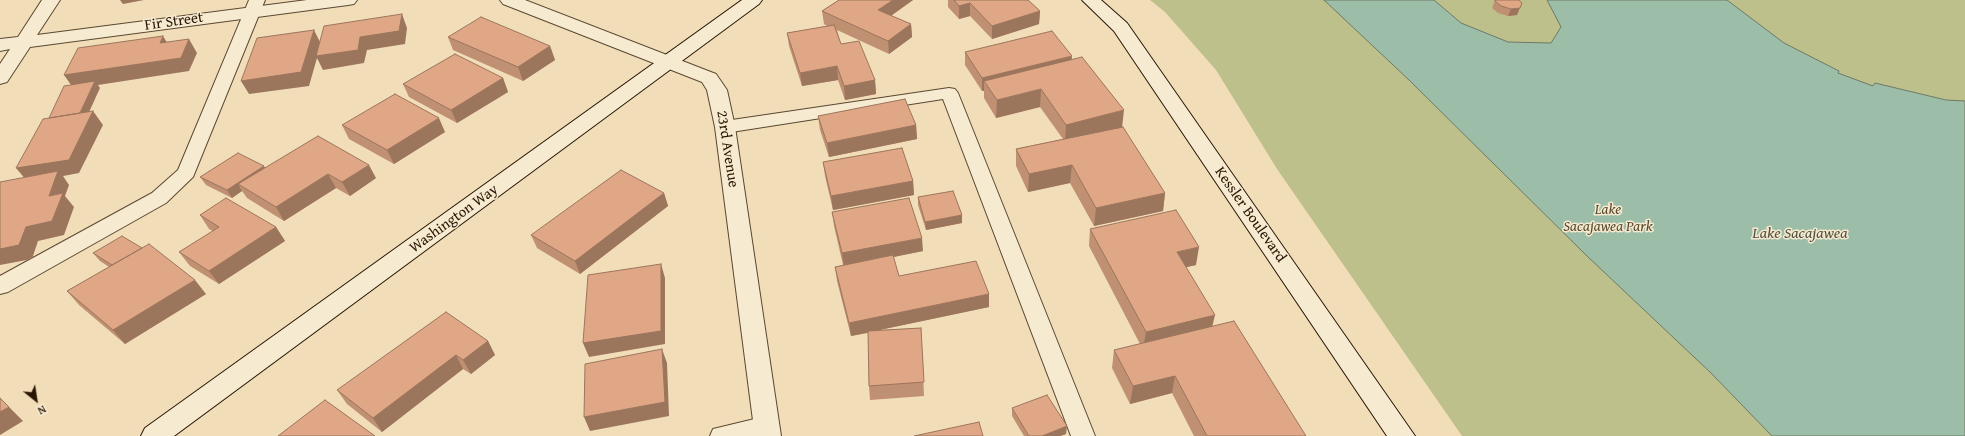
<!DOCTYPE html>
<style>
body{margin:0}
#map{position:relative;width:1965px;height:436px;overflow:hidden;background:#f1deb8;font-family:"Gentium Book Plus",serif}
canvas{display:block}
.north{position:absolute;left:16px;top:380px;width:40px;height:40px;-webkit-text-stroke:3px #f6ead1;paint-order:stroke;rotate:150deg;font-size:11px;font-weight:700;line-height:16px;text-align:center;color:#291605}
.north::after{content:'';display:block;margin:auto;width:14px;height:18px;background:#291605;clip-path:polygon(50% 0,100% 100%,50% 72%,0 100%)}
</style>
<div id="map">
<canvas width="1965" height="436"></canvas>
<div class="north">N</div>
</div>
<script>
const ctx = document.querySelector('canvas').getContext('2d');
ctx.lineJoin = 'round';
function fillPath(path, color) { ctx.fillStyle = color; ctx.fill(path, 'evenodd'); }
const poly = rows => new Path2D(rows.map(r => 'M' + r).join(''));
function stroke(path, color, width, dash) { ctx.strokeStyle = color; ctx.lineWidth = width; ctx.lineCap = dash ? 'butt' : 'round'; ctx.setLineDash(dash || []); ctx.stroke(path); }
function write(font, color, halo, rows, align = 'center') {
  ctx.font = font + ' "Gentium Book Plus",serif'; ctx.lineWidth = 3; ctx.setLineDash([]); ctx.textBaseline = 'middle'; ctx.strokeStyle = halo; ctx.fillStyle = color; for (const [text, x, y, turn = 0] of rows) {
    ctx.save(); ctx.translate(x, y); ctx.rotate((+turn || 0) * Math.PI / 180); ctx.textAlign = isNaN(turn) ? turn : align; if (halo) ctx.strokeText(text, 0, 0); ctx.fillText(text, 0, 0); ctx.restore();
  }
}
const green = poly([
 [1150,0,1965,0,1965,436,1462,436,1277,169,1216,70,1165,12]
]);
const water = poly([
 [1324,0,1434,0,1461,23,1508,42,1551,43,1561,27,1547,0,1727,0,1784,43,1839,71,1838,73,1873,86,1875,83,1946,100,1965,101,1965,436,1772,436,1711,373,1587,256,1409,80,1324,0]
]);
const lane = poly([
 [249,0,265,0,193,177,166,203,8,292,0,294,0,276,152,193,178,170,249,0],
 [949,88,955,89,958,93,1095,436,1071,436,943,99,725,133,719,131,716,127,719,123,725,121,949,88],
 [767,416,775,419,779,426,775,433,767,436,710,436,713,429,767,416]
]);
const street = poly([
 [42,0,60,0,37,35,307,0,357,0,354,4,348,5,30,47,7,82,0,84,0,64,10,49,0,51,0,39,18,37,42,0],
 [500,0,525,0,716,74,727,90,735,127,781,436,755,436,715,127,707,90,702,82,503,4,500,0]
]);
const secondary = poly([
 [742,0,762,0,759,4,174,436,141,436,145,428,742,0],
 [1082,0,1101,0,1127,23,1415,436,1387,436,1114,31,1082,0]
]);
const wall = poly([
 [839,0,913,0,891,16,911,24,912,37,889,54,837,30,841,44,875,80,876,94,845,100,838,80,802,86,789,46,787,33,827,26,824,24,822,11],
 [948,0,1028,0,1040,11,1039,24,992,39,970,16,959,19,948,7],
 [1495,0,1519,0,1517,15,1508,16,1498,13,1492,8],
 [448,37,550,46,555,60,523,81,453,50],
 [965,52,1072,60,1122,127,1165,193,1163,211,1094,226,1070,183,1028,192,1016,166,1016,149,1063,139,1040,107,996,118,984,98,984,91,982,91,965,65],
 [503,78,508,92,457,123,409,97,403,84],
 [818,116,916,125,917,139,829,157,820,130],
 [342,125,445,132,394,164,349,139],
 [823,162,913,181,914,195,833,210,825,176],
 [265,168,376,178,350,196,336,188,284,221,247,198,242,191,232,198,206,185,200,177],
 [664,193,668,206,580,274,537,248,531,235],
 [918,197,962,215,962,223,926,230,918,205],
 [832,212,923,251,893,257,899,276,989,294,989,307,879,330,921,328,924,396,870,400,869,386,868,333,851,336,837,281,835,267,843,265,834,226],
 [200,215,276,227,285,241,219,284,190,266,179,252,213,231,209,229],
 [1090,229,1196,265,1186,267,1212,326,1306,436,1194,436,1172,393,1130,404,1112,368,1114,350,1140,344,1089,246],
 [93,253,206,294,125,344,79,305,67,291,109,267,100,261],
 [488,341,495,355,471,374,463,369,382,432,347,404,337,390],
 [1012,408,1066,434,1060,436,1024,436,1012,416]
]);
const shadedWall = poly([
 [120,0,144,0,123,4],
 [893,0,913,0,879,24,878,10],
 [970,3,970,16,959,19,959,6],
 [1522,3,1517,15,1508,16,1511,9],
 [1040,11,1039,24,992,39,992,26],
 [402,14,407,28,405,44,367,50,364,63,323,70,317,58,309,86,249,94,241,81,314,30,321,44,360,37],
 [911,24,912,37,889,54,888,41],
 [163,36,171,49,160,43],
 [189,39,197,53,189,71,98,85,100,88,85,121,54,127,74,89,64,75],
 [550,46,555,60,523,81,518,67],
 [1072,56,1071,70,984,81,984,91,982,91,982,78],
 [837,66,838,80,802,86,800,73],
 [503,78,508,92,457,123,451,110],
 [875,80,876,94,845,100,844,86],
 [1041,89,1040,107,996,118,997,100],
 [1124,110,1122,128,1065,142,1066,125],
 [93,111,103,125,79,173,63,176,69,185,65,196,74,207,64,235,38,241,32,259,0,265,0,249,27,181,16,168],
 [439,118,445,132,394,164,387,150],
 [916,125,917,139,829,157,827,143],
 [369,165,376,178,350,196,342,182],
 [1072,165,1070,183,1028,192,1029,174],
 [264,166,269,174,238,184,242,191,232,198,227,190],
 [328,174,336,188,284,221,276,207],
 [913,181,914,195,833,210,831,196],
 [664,193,668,206,580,274,575,261],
 [1165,193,1163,211,1094,226,1096,208],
 [962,215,962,223,926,230,925,222],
 [276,227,285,241,219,284,209,271],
 [922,238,923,251,844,267,842,253],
 [1199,247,1196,265,1174,270,1177,252],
 [661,264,665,278,665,344,589,357,583,343],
 [195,280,206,294,125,344,113,330],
 [989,294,989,307,851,336,849,323],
 [1215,315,1211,332,1143,349,1146,332],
 [488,341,495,355,471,374,463,360],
 [662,349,667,363,669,416,590,431,584,417],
 [456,355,463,369,382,432,373,418],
 [1175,376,1172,393,1130,404,1133,386],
 [0,398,23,421,0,435],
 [1067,426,1066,434,1060,436,1042,436]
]);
const building = poly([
 [839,0,893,0,878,10,911,24,888,41,822,11,839,0],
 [954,0,1028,0,1040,11,992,26,970,3,959,6,954,0],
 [1495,0,1519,0,1522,3,1520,8,1511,9,1501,6,1495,1,1495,0],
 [402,14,399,31,360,37,358,50,316,56,324,26,402,14],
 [481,17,550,46,518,67,448,37,481,17],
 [834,25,841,44,859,41,875,80,844,86,837,66,800,73,787,33,834,25],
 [314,30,301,72,241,81,257,38,314,30],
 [1052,31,1072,56,982,78,965,52,1052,31],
 [163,36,160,43,189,39,181,58,64,75,78,48,163,36],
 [455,54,503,78,451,110,403,84,455,54],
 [1082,57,1124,110,1066,125,1041,89,997,100,984,81,1082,57],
 [95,81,80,113,49,118,64,86,95,81],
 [395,94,439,118,387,150,342,125,395,94],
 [905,99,916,125,827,143,818,116,905,99],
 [93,111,69,160,16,168,43,119,93,111],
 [1123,127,1165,193,1096,208,1072,165,1029,174,1016,149,1123,127],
 [318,136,369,165,342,182,328,174,276,207,238,184,318,136],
 [902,148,913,181,831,196,823,162,902,148],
 [238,153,264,166,227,190,200,177,238,153],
 [621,170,664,193,575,261,531,235,621,170],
 [58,171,49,196,63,193,52,221,26,227,19,245,0,249,0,182,58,171],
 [953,191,962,215,925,222,918,197,953,191],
 [226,198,276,227,209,271,179,252,219,227,200,215,226,198],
 [909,198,922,238,842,253,832,212,909,198],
 [1176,210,1199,247,1177,252,1215,315,1146,332,1090,229,1176,210],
 [122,236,142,248,112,265,93,253,122,236],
 [149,244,195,280,113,330,67,291,149,244],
 [893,255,899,276,976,261,989,294,849,323,835,267,893,255],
 [661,264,661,331,583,343,588,275,661,264],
 [446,312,488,341,463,360,456,355,373,418,337,390,446,312],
 [1234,321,1306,436,1207,436,1175,376,1133,386,1114,350,1234,321],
 [921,328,924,382,869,386,868,331,921,328],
 [662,349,665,402,584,417,585,364,662,349],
 [1047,395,1067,426,1042,436,1029,436,1012,408,1047,395],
 [0,398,9,407,0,412,0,398],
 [325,400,375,436,278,436,325,400],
 [979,422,983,436,914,436,979,422]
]);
const streetNames = [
 ["Fir Street",174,22,-8],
 ["23rd Avenue",727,149,81],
 ["Kessler Boulevard",1250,215,55],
 ["Washington Way",454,219,-36]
];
const parkNames = [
 ["Lake",1608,210],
 ["Sacajawea Park",1608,227]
];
const waterNames = [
 ["Lake Sacajawea",1800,234]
];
fillPath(green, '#bec08b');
fillPath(water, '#9cbda8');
stroke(water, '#6e7a67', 1);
stroke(lane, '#5b4832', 2);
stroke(street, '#5b4832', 2);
stroke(secondary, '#291605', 2);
fillPath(lane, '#f6ead1');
fillPath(street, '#f6ead1');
fillPath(secondary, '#f6ead1');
fillPath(wall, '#c09072');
fillPath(shadedWall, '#9c755d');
fillPath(building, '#dfa785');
stroke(building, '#9c755d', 1);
write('15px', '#291605', '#f6ead1', streetNames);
write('italic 15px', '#56492d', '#f6ead1', parkNames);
write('italic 16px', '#51503e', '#f6ead1', waterNames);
</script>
